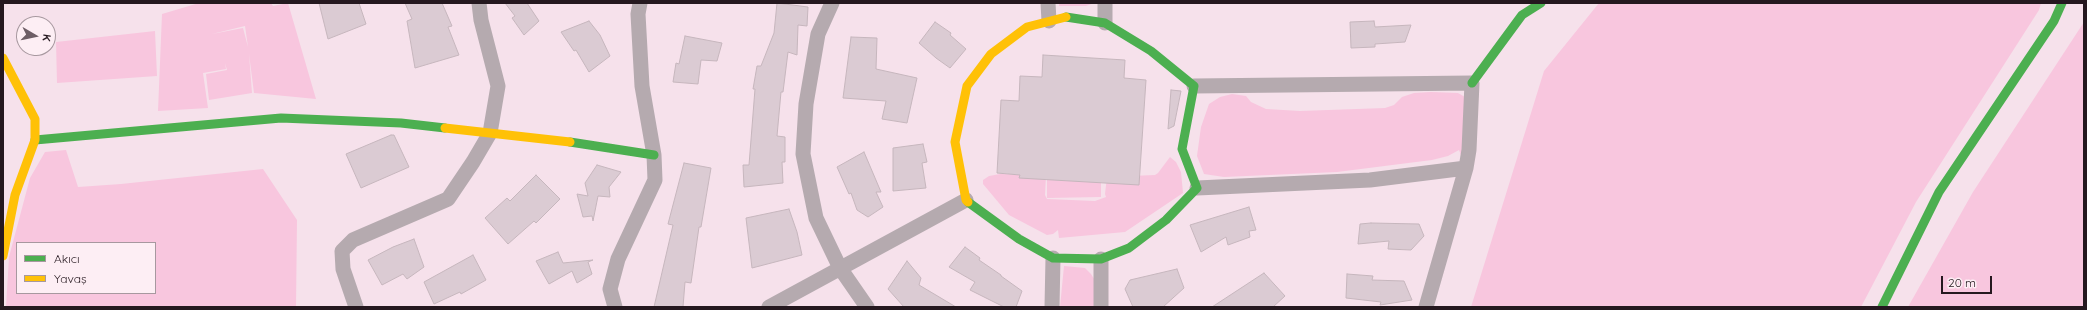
<!DOCTYPE html>
<meta charset="utf-8">
<style>
body{margin:0}
#map{position:relative;width:2087px;height:310px;overflow:hidden;background:#f6e1eb;font-family:Quicksand,sans-serif}
canvas{display:block}
.frame{position:absolute;inset:0;border:4px solid #25181f;pointer-events:none}
.legend{position:absolute;left:16px;top:242px;width:140px;height:52px;box-sizing:border-box;background:#fdeef4;border:1px solid #a7989f;margin:0;padding:5px 7px;list-style:none;font-size:12px;color:#25181f}
.legend li{display:flex;align-items:center;gap:8px;height:20px}
.legend b{width:20px;border:1px solid #a7989f}
.north{position:absolute;left:16px;top:16px;width:40px;height:40px;box-sizing:border-box;background:#fdeef4;border:1px solid #a7989f;border-radius:50%;rotate:99deg;font-size:11px;font-weight:700;line-height:16px;text-align:center;color:#25181f}
.north::after{content:'';display:block;margin:auto;width:14px;height:18px;background:#6e5e66;clip-path:polygon(50% 0,100% 100%,50% 72%,0 100%)}
.scale{position:absolute;left:1941px;top:276px;width:51px;height:18px;box-sizing:border-box;border:2px solid #25181f;border-top:0;padding-left:5px;font-size:12px;line-height:14px;white-space:nowrap;color:#25181f;-webkit-text-stroke:3px #fdeef4;paint-order:stroke}
</style>
<div id="map">
<canvas width="2087" height="310"></canvas>
<div class="frame"></div>
<ul class="legend">
<li><b style="height:5px;background:#4caf50"></b>Akıcı</li>
<li><b style="height:5px;background:#ffc107"></b>Yavaş</li>
</ul>
<div class="north">K</div>
<div class="scale">20 m</div>
</div>
<script>
const ctx = document.querySelector('canvas').getContext('2d');
ctx.lineJoin = 'round';
function fillPath(path, color) { ctx.fillStyle = color; ctx.fill(path, 'evenodd'); }
const poly = rows => new Path2D(rows.map(r => 'M' + r).join(''));
function stroke(path, color, width, dash) { ctx.strokeStyle = color; ctx.lineWidth = width; ctx.lineCap = dash ? 'butt' : 'round'; ctx.setLineDash(dash || []); ctx.stroke(path); }
const green = poly([
 [199,3,271,3,273,6,288,3,316,99,254,93,249,54,252,93,209,100,206,74,227,70,225,63,226,69,203,73,208,108,158,111,162,14],
 [245,26,248,47,243,28,212,34],
 [1059,3,1094,3,1086,6,1059,6],
 [1599,3,2041,3,2039,10,1916,202,1861,307,1471,307,1544,71],
 [2084,22,2084,307,1908,307,1973,192],
 [155,31,157,76,57,83,56,42],
 [1431,92,1458,93,1465,97,1466,168,1459,150,1448,156,1432,160,1337,172,1224,177,1204,174,1197,156,1201,127,1209,104,1220,97,1232,94,1246,96,1251,102,1266,109,1300,111,1385,108,1394,105,1402,97,1414,93],
 [66,150,78,187,121,184,263,169,297,220,296,307,6,307,9,257,30,178,45,152],
 [17,243,155,243,155,293,17,293],
 [1170,157,1176,162,1181,172,1183,193,1125,232,1059,238,1058,230,1053,234,1047,235,1009,215,983,184,983,180,989,176,1000,174,1046,175,1045,195,1047,199,1095,201,1106,197,1105,194,1107,177,1155,175,1158,173],
 [1047,176,1101,176,1101,197,1047,198],
 [1064,266,1085,268,1091,274,1096,282,1095,307,1060,307]
]);
const building = poly([
 [319,3,359,3,366,24,328,39,319,3],
 [405,3,442,3,452,26,448,27,459,55,415,68,407,21,412,19,405,3],
 [505,3,527,3,539,21,524,35,512,18,515,16,505,3],
 [777,3,808,7,807,26,798,25,797,55,788,52,783,92,781,92,777,136,785,137,785,162,782,162,783,183,744,187,743,165,749,165,755,89,753,89,757,66,761,66,774,33,777,3],
 [589,21,600,35,610,56,589,72,576,50,574,51,561,32,589,21],
 [1374,21,1375,27,1411,25,1405,42,1375,44,1375,47,1351,48,1350,22,1374,21],
 [935,22,951,33,950,35,966,49,950,68,936,58,919,43,935,22],
 [685,36,722,43,717,61,701,60,698,84,673,82,676,63,679,64,685,36],
 [851,37,877,38,876,69,917,78,907,123,882,119,886,101,843,98,851,37],
 [1043,55,1125,60,1124,78,1146,80,1139,185,1019,178,1020,175,997,173,1001,100,1019,101,1020,76,1042,77,1043,55],
 [1171,90,1181,91,1174,126,1168,129,1171,90],
 [391,135,394,135,409,167,361,188,346,154,391,135],
 [923,144,927,162,922,163,926,188,893,191,893,148,923,144],
 [864,152,881,192,876,192,883,207,868,217,857,210,851,193,849,194,837,167,864,152],
 [684,163,711,168,701,227,699,227,691,283,685,282,683,307,654,307,673,225,668,224,684,163],
 [597,165,621,172,609,187,610,197,598,196,593,221,592,216,583,217,577,194,588,196,585,183,597,165],
 [536,175,560,199,536,223,534,221,508,244,485,218,507,198,510,201,536,175],
 [1249,207,1256,230,1249,231,1250,237,1228,245,1226,237,1201,252,1190,225,1249,207],
 [789,209,797,232,802,255,752,268,746,218,789,209],
 [1371,223,1419,224,1424,236,1411,250,1388,249,1389,241,1358,244,1360,224,1371,223],
 [414,239,424,267,407,279,403,274,382,285,368,260,393,247,414,239],
 [965,247,980,258,979,260,1001,275,1001,276,1022,291,1016,307,1004,307,970,290,975,282,949,267,965,247],
 [558,252,563,263,593,260,588,262,592,274,577,283,572,271,549,284,536,261,558,252],
 [473,255,486,280,461,294,460,292,434,304,424,282,473,255],
 [907,261,921,278,919,285,956,307,904,307,888,289,907,261],
 [1177,269,1184,288,1163,307,1133,307,1125,289,1130,280,1177,269],
 [1264,273,1285,296,1273,307,1212,307,1264,273],
 [1347,274,1373,276,1372,280,1404,281,1412,300,1380,305,1381,302,1346,298,1347,274]
]);
const street = poly([
 [832,3,818,34,806,104,803,154,816,218,840,268,867,307],
 [1048,3,1049,21],
 [1105,23,1105,3],
 [1194,86,1472,83,1469,150,1466,168,1426,307],
 [1197,188,1370,180,1466,168],
 [1101,259,1101,307],
 [356,307,343,269,342,251,353,240,448,199,473,162,490,133,498,86,481,20,479,3],
 [615,307,610,289,618,259,655,180,654,155,642,86,638,14,640,3],
 [769,307,966,200],
 [1052,307,1053,258]
]);
const fast = poly([
 [1472,83,1522,15,1541,3],
 [35,140,281,118,401,123,445,128],
 [570,142,654,155],
 [968,202,1019,239,1053,258,1101,259,1129,248,1166,220,1197,188,1182,149,1194,86,1151,51,1105,23,1066,17],
 [1882,307,1939,192,2054,21,2062,3]
]);
const slow = poly([
 [3,58,35,119,35,140,15,195,3,256],
 [445,128,570,142],
 [968,202,966,200,955,142,967,86,991,54,1027,27,1066,17]
]);
fillPath(green, '#f8c6de');
fillPath(building, '#dbcbd3');
stroke(building, '#c6b6bd', 1);
stroke(street, '#b5aaaf', 15);
stroke(fast, '#4caf50', 9);
stroke(slow, '#ffc107', 9);
</script>
